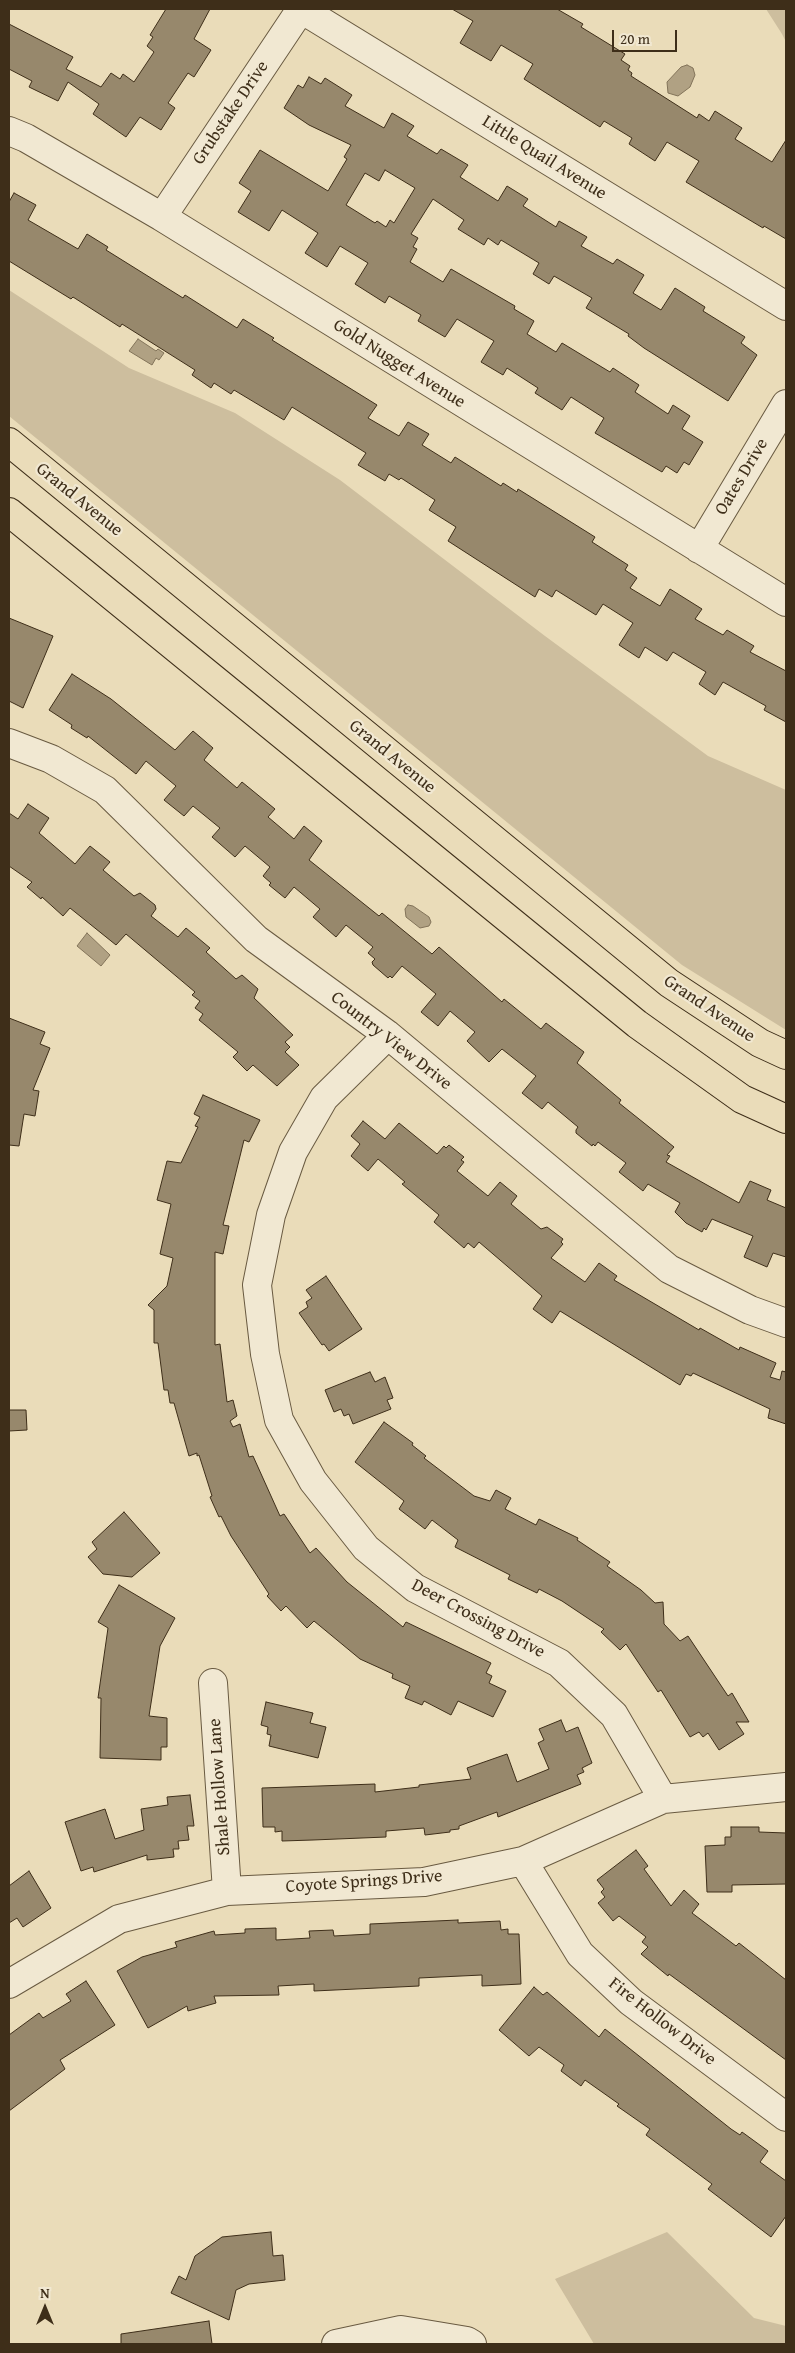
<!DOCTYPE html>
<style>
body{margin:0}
#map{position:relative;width:795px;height:2353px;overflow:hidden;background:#eadcb9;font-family:"Gentium Book Plus",serif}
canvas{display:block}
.frame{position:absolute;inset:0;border:10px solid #3e2e19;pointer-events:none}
.north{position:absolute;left:20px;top:2283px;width:50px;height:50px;-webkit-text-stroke:4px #f1e8d2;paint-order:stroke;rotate:0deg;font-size:14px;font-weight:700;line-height:20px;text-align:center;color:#3e2e19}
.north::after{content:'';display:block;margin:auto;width:18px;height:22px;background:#3e2e19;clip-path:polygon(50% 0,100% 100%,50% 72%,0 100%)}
.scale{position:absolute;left:612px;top:30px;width:65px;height:22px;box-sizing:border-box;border:2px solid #3e2e19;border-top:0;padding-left:6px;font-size:15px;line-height:18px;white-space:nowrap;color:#3e2e19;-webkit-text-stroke:4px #f1e8d2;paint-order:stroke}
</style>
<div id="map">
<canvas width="795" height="2353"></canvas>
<div class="frame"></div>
<div class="north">N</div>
<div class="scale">20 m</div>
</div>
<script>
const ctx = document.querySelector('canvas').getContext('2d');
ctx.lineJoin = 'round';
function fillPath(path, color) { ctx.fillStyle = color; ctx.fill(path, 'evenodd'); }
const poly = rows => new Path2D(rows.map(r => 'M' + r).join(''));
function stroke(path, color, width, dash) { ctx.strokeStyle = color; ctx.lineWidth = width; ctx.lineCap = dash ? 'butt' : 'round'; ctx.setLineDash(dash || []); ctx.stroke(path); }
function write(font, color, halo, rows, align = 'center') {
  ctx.font = font + ' "Gentium Book Plus",serif'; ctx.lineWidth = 4.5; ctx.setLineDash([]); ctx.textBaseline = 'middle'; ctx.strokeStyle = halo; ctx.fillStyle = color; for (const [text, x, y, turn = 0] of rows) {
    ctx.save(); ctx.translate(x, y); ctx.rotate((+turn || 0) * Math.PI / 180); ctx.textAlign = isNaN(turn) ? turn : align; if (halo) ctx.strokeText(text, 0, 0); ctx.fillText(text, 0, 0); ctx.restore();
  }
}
const green = poly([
 [766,9,786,9,786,42,782,34],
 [9,290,129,368,235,413,340,480,545,636,708,756,786,790,786,1030,682,965,9,416],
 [667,2232,754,2318,786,2326,786,2344,594,2344,555,2279]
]);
const water = poly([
 [687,65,693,68,695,75,690,87,678,96,668,93,667,82,681,67,687,65],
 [138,339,156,351,158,349,164,353,159,360,156,358,152,365,129,351,138,339],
 [408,905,413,906,429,917,431,922,429,926,420,928,406,917,405,909,408,905],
 [87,933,110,955,101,966,77,946,87,933]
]);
const building = poly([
 [166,9,210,9,194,39,211,50,194,77,188,73,168,103,175,108,161,130,140,117,126,137,93,114,99,104,68,82,58,101,29,87,32,81,9,69,9,24,73,57,66,69,101,87,111,73,120,79,123,74,134,82,154,52,147,46,153,37,150,35,166,9],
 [452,9,557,9,583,24,581,27,625,54,621,60,630,66,628,70,632,73,631,76,697,118,699,114,709,121,715,111,742,128,735,139,772,162,786,140,786,239,764,226,763,228,686,182,699,161,667,142,655,161,629,144,632,138,604,121,600,127,524,79,533,64,501,45,491,61,460,43,473,21,452,9],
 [309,77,321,84,325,78,352,95,345,106,384,128,392,113,414,126,407,136,437,154,441,149,468,165,460,177,498,201,507,186,528,199,523,206,556,227,559,221,587,237,581,246,613,264,617,259,644,275,633,293,661,310,675,288,705,307,703,311,745,337,741,343,757,355,728,401,644,348,628,336,629,334,586,308,592,298,554,276,549,284,533,274,539,263,501,240,498,245,488,238,484,245,458,229,464,220,433,199,411,234,418,238,413,247,417,249,410,262,443,282,451,269,515,306,514,309,534,321,527,334,556,352,562,343,610,372,613,368,639,385,635,392,668,414,673,405,690,416,682,429,703,442,689,465,684,462,677,473,666,466,662,472,595,433,604,418,571,397,562,410,535,393,538,388,507,368,503,375,481,362,494,341,457,319,445,337,418,321,421,315,389,296,385,303,355,284,368,263,340,246,327,267,305,253,318,233,282,210,269,231,238,212,251,191,239,183,260,150,328,191,347,159,344,157,351,145,309,125,284,108,298,85,303,88,309,77],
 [385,170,415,188,394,223,390,220,386,227,377,221,375,223,346,205,365,173,379,181,385,170],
 [14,193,36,205,28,220,78,249,87,234,108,247,106,250,183,298,185,295,237,328,243,319,274,338,272,340,377,405,368,418,399,436,408,422,429,434,422,445,451,463,455,457,501,486,503,483,517,492,518,489,595,537,592,542,628,565,625,570,637,578,630,588,660,606,670,589,702,609,695,619,723,635,727,630,754,646,750,652,786,671,786,722,764,710,766,706,723,682,715,695,699,684,706,672,673,652,667,661,645,647,639,658,619,645,633,623,603,604,596,615,556,590,552,597,539,589,535,597,448,541,456,527,429,510,435,500,401,478,399,480,389,474,385,481,358,465,366,453,292,407,284,420,234,390,231,394,214,383,211,388,192,375,195,370,122,324,120,327,73,297,71,299,9,261,9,202,14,193],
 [9,618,53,636,23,708,9,701,9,618],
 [72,674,111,699,175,750,193,731,213,748,204,760,237,788,242,782,275,809,268,817,294,839,304,826,322,841,309,860,379,916,382,913,432,954,439,947,502,1002,504,999,541,1029,546,1023,584,1052,577,1063,621,1100,619,1103,674,1147,667,1155,670,1156,666,1162,739,1203,750,1181,771,1190,767,1200,786,1208,786,1257,773,1253,767,1267,744,1257,753,1236,712,1219,706,1230,704,1228,702,1232,686,1223,675,1212,680,1203,648,1184,643,1191,619,1172,626,1163,598,1142,595,1146,593,1144,592,1146,576,1133,576,1130,578,1127,548,1102,542,1109,522,1093,536,1076,502,1049,489,1062,467,1041,475,1032,450,1011,438,1026,421,1012,436,994,402,966,392,978,390,976,388,978,373,965,372,962,375,959,368,953,373,947,346,925,336,937,313,917,320,909,294,887,285,898,269,885,271,883,263,876,270,867,245,846,235,857,212,837,220,828,193,806,184,816,164,800,176,786,146,761,136,774,88,736,87,738,71,728,72,725,49,710,72,674],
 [28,804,49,818,39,833,75,864,90,846,110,862,103,870,134,896,140,893,155,905,156,909,151,916,178,937,186,928,210,948,206,952,236,979,242,975,258,989,254,998,293,1035,285,1042,290,1047,285,1052,299,1065,277,1086,253,1065,247,1071,233,1057,238,1052,199,1020,203,1014,195,1008,200,1001,192,995,195,992,126,934,116,945,70,908,63,916,42,897,41,899,27,887,32,882,9,866,9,813,18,819,28,804],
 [9,1018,45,1032,40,1044,50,1048,33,1090,39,1091,35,1116,24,1114,19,1146,9,1145,9,1018],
 [203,1095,260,1120,249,1142,244,1140,223,1225,229,1226,223,1254,215,1252,215,1345,220,1344,227,1402,233,1400,237,1416,230,1421,233,1427,240,1424,249,1457,253,1456,280,1516,284,1514,310,1553,316,1548,347,1582,403,1627,406,1622,491,1663,486,1673,492,1676,489,1683,506,1691,493,1717,458,1701,451,1715,424,1701,422,1705,405,1698,410,1686,392,1678,393,1674,360,1659,314,1621,307,1628,286,1606,281,1611,267,1596,269,1594,231,1536,221,1516,219,1517,210,1497,212,1496,199,1455,197,1456,197,1453,189,1456,174,1403,170,1403,168,1390,164,1390,158,1343,154,1343,154,1310,148,1305,167,1286,173,1258,160,1254,171,1204,157,1200,167,1161,181,1163,198,1127,195,1126,200,1117,194,1114,203,1095],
 [363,1121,385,1139,399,1123,437,1154,444,1146,446,1148,449,1145,464,1157,461,1160,464,1162,457,1171,488,1196,500,1182,517,1196,511,1204,541,1229,547,1227,563,1239,561,1242,563,1244,551,1258,585,1282,599,1263,617,1276,614,1280,699,1330,700,1328,739,1350,740,1347,776,1363,770,1377,780,1380,782,1371,786,1372,786,1424,768,1418,770,1409,693,1373,691,1376,686,1374,680,1385,560,1311,552,1323,533,1309,542,1296,479,1242,474,1248,468,1243,464,1248,434,1222,439,1215,402,1184,405,1182,378,1159,368,1171,351,1156,360,1144,351,1136,363,1121],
 [326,1276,362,1329,329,1351,324,1344,322,1345,299,1313,308,1307,306,1302,312,1298,306,1290,326,1276],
 [370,1372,375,1382,385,1377,393,1398,387,1400,391,1409,353,1424,349,1414,344,1416,341,1409,334,1412,325,1390,370,1372],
 [9,1410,26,1410,27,1430,9,1431,9,1410],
 [384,1422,413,1443,412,1445,426,1456,424,1458,474,1496,490,1501,496,1490,511,1498,505,1509,536,1525,539,1519,578,1538,577,1540,610,1562,607,1566,641,1590,655,1603,663,1602,664,1624,680,1641,688,1636,728,1696,732,1693,749,1722,736,1722,744,1734,719,1750,708,1733,703,1737,699,1732,690,1737,661,1690,658,1692,626,1644,620,1650,601,1632,604,1629,562,1601,539,1589,537,1593,508,1579,510,1575,455,1547,458,1540,432,1520,425,1529,399,1509,404,1501,355,1462,384,1422],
 [124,1512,160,1553,132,1577,103,1574,88,1557,97,1549,92,1542,124,1512],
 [119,1585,175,1618,160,1646,149,1716,167,1718,167,1747,161,1747,161,1760,100,1758,101,1698,98,1698,108,1628,98,1622,119,1585],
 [266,1702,313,1713,310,1723,326,1727,318,1758,269,1746,271,1735,267,1734,268,1727,261,1725,266,1702],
 [561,1720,566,1732,578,1727,592,1763,582,1768,584,1772,577,1775,581,1784,498,1817,497,1812,459,1826,459,1829,450,1830,450,1832,425,1835,424,1828,386,1831,386,1837,313,1840,282,1841,282,1831,275,1832,275,1827,263,1827,262,1788,375,1784,375,1792,419,1787,419,1785,471,1779,467,1768,507,1754,517,1782,549,1769,538,1743,544,1740,539,1729,561,1720],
 [190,1795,194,1826,187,1826,189,1840,178,1841,179,1849,173,1849,174,1857,147,1860,147,1855,94,1872,93,1867,81,1871,65,1822,105,1809,115,1839,144,1830,141,1809,168,1805,167,1797,190,1795],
 [731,1827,759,1827,759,1832,786,1833,786,1884,732,1885,732,1892,707,1892,705,1846,725,1845,725,1837,731,1837,731,1827],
 [636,1850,648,1866,644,1869,671,1906,684,1890,699,1904,692,1913,736,1946,739,1943,786,1980,786,2060,669,1974,668,1976,641,1954,648,1947,642,1942,646,1937,619,1916,613,1921,598,1903,605,1897,601,1892,604,1889,597,1880,636,1850],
 [29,1871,51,1908,23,1927,17,1918,9,1923,9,1886,29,1871],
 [458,1920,458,1923,500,1921,501,1930,508,1929,508,1934,519,1934,521,1984,482,1986,482,1975,419,1978,419,1986,314,1991,314,1984,278,1986,279,1995,214,1996,216,2003,188,2011,187,2006,148,2028,117,1971,142,1957,177,1947,175,1942,214,1931,215,1935,245,1933,245,1929,276,1928,276,1940,310,1938,309,1931,333,1930,334,1936,370,1934,370,1924,458,1920],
 [86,1981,115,2025,60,2060,65,2069,9,2111,9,2035,39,2013,43,2018,71,2001,66,1994,86,1981],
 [534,1987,543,1995,547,1992,599,2037,605,2029,731,2129,740,2135,742,2132,768,2151,760,2162,786,2181,786,2216,771,2237,708,2189,712,2184,646,2135,650,2129,617,2106,619,2104,585,2080,581,2086,561,2071,564,2065,539,2047,529,2056,499,2030,534,1987],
 [271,2232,273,2256,283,2255,285,2280,249,2284,236,2290,229,2320,171,2293,179,2276,186,2280,195,2256,222,2237,271,2232],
 [209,2321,212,2344,121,2344,121,2334,209,2321]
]);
const minor = poly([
 [301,9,786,306],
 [9,131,26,138,162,217,786,602],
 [162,217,301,9],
 [699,549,786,404],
 [9,743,51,759,105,790,256,939,388,1035,669,1269,750,1310,786,1323],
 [388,1035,324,1098,293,1152,271,1215,257,1285,265,1354,279,1420,313,1481,366,1548,415,1588,559,1663,614,1715,663,1799],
 [213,1683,227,1891],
 [523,1861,580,1954,631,2002,786,2117],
 [9,1984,119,1919,227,1891,424,1882,523,1861,663,1799,786,1787],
 [336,2344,401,2330,467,2341,472,2344]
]);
const major = poly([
 [9,442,669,983,760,1043,786,1055],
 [9,512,637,1024,742,1099,786,1119]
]);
const streetNames = [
 ["Grubstake Drive",231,113,-56],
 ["Little Quail Avenue",544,158,32],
 ["Gold Nugget Avenue",399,364,32],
 ["Oates Drive",742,477,-59],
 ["Grand Avenue",79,500,39],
 ["Grand Avenue",392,757,39],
 ["Grand Avenue",709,1009,34],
 ["Country View Drive",391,1041,38],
 ["Deer Crossing Drive",478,1619,28],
 ["Shale Hollow Lane",220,1787,-94],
 ["Coyote Springs Drive",364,1882,-4],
 ["Fire Hollow Drive",662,2022,38]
];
fillPath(green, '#cdbe9e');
fillPath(water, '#b0a183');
stroke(water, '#827359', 1);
fillPath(building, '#97886c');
stroke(building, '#3e2e19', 1);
stroke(minor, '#695a41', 30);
stroke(major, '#3e2e19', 30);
stroke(minor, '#f1e8d2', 28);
stroke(major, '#eadcb9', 28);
write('18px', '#3e2e19', '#f1e8d2', streetNames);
</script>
